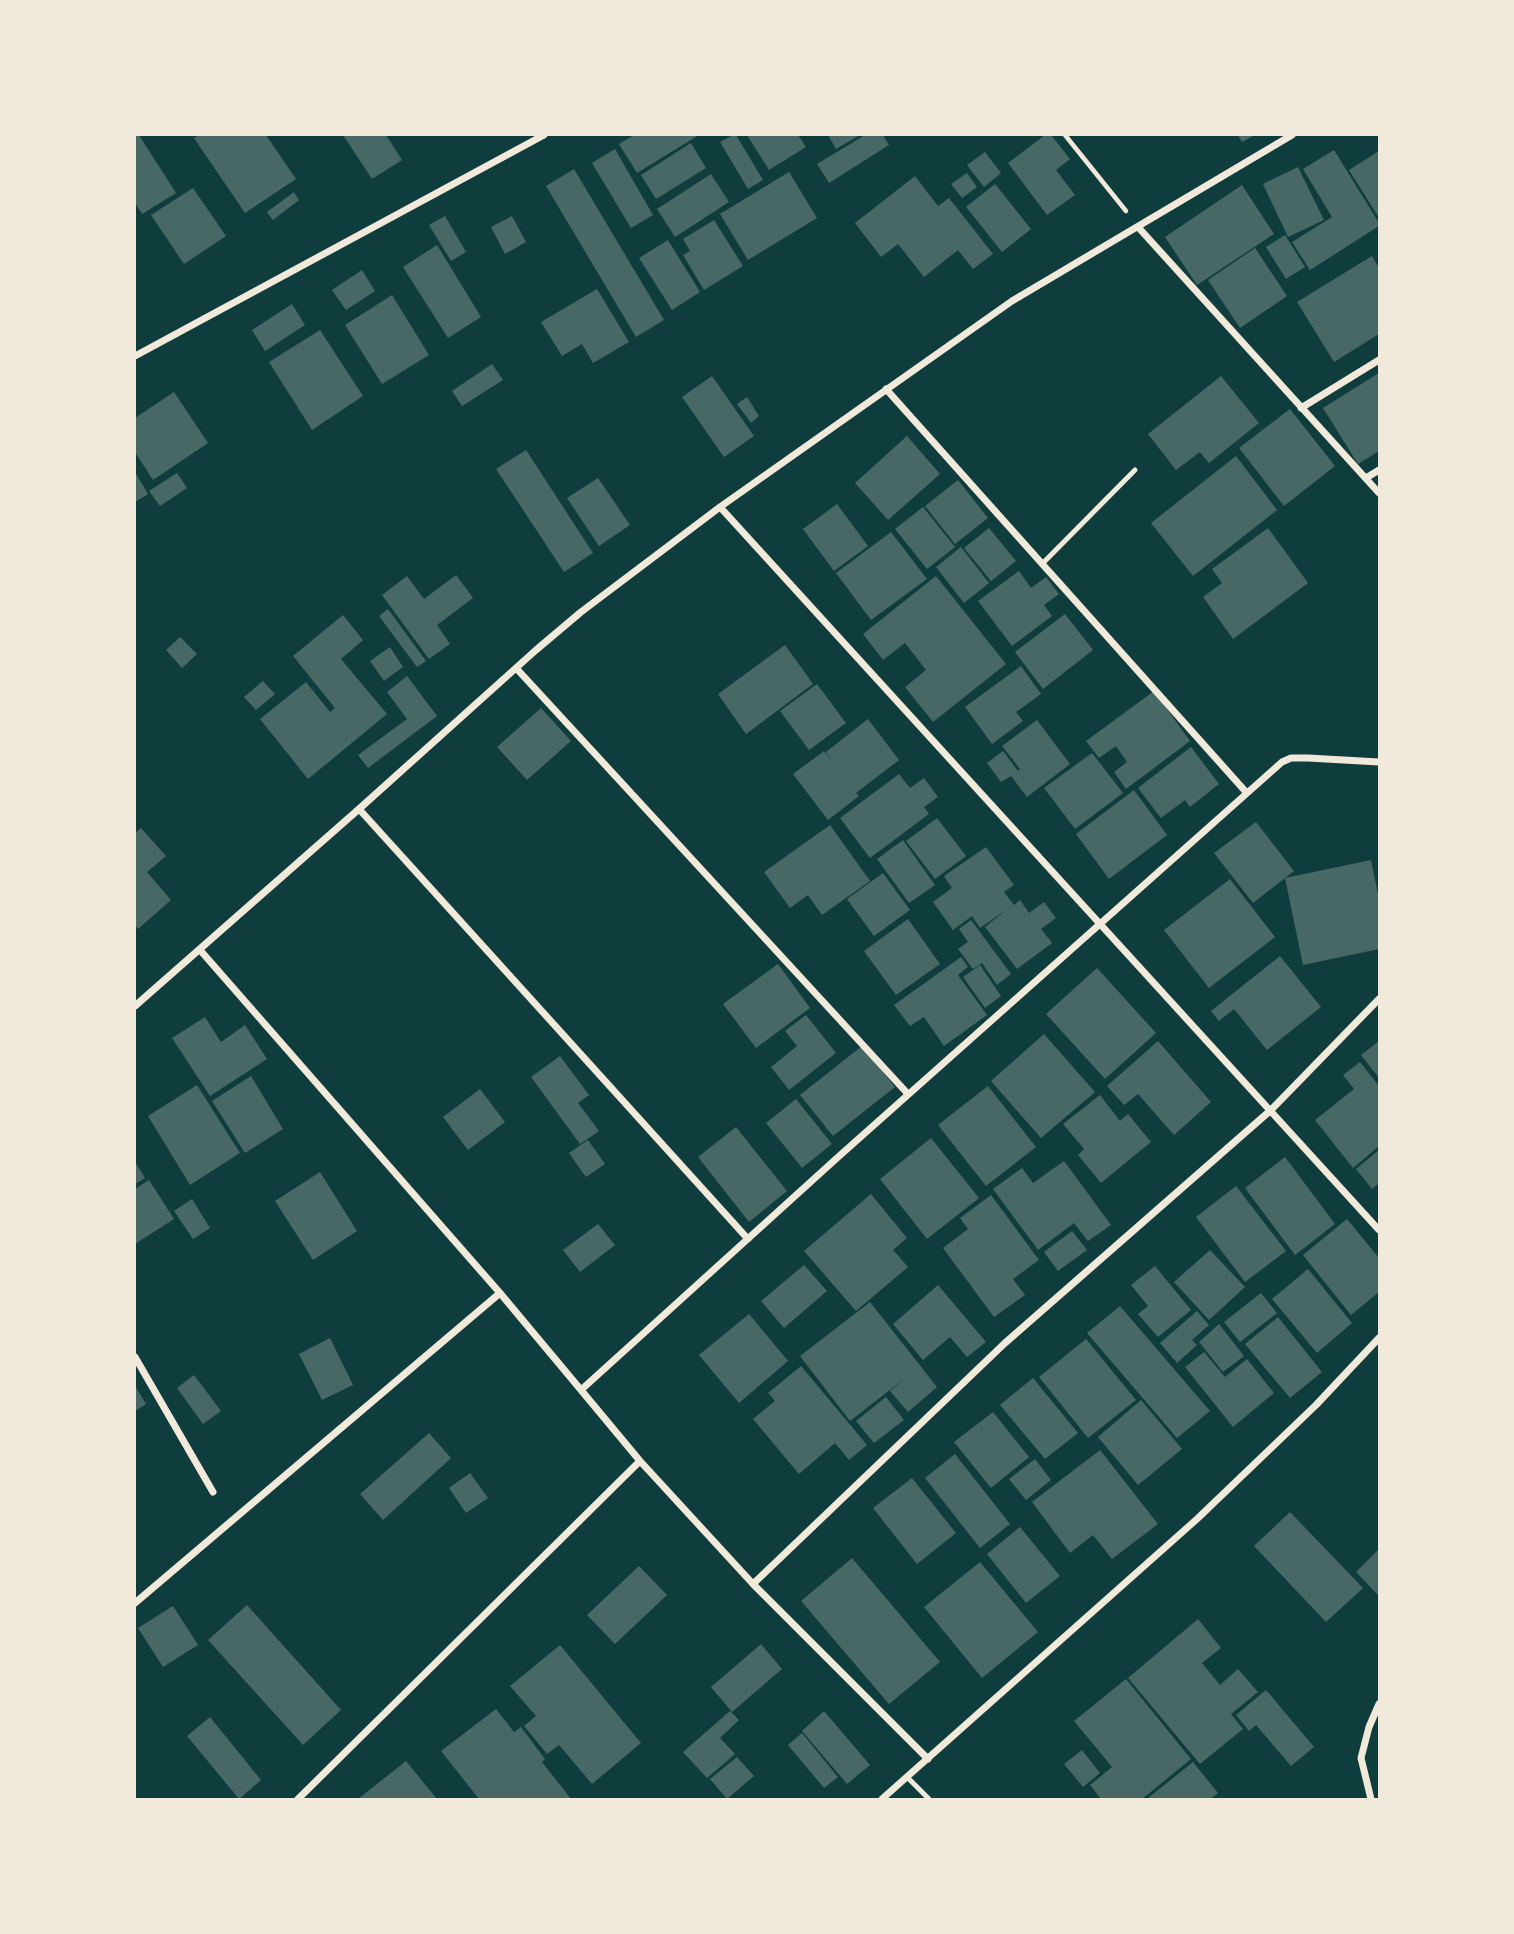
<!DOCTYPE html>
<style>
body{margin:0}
#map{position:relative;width:1514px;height:1934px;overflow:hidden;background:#0f3d3e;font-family:Commissioner,sans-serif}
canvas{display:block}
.frame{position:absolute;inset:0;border:136px solid #f1e9da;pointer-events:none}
</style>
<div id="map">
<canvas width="1514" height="1934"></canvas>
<div class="frame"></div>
</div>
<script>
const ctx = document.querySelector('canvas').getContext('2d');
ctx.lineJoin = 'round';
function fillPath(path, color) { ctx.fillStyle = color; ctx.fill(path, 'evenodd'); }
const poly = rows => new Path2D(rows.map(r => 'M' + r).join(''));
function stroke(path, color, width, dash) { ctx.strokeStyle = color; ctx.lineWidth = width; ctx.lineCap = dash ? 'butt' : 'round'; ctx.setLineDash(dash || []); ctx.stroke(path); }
const building = poly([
 [135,135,139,135,176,193,142,214,135,203],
 [199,135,266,135,296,179,245,213,194,138],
 [343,135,386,135,402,160,372,179],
 [634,135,699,135,637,173,619,144],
 [733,135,736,135,763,180,748,189,720,142],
 [747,135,798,135,806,147,769,170],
 [828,135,860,135,836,149],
 [865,135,883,135,889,145,829,183,817,164],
 [1045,135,1051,135,1070,159,1056,170,1075,195,1047,215,1008,163],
 [1238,135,1255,135,1242,142],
 [691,143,706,168,656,199,641,175],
 [615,149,653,215,631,228,592,163],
 [1334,150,1379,223,1379,226,1310,270,1292,242,1332,217,1303,169],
 [1379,151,1379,218,1349,170],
 [985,152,1001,173,984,187,967,165],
 [1298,167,1324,220,1288,237,1263,184],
 [574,169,664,320,636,337,546,186],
 [789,172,817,218,748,260,720,214],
 [967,173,977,187,962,198,951,184],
 [711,174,729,202,675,237,657,209],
 [915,176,938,206,949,198,993,254,973,269,958,250,924,277,898,244,881,257,855,223],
 [995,184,1031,229,1002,252,966,207],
 [1242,185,1274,234,1197,285,1165,237],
 [193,188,226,236,184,264,151,215],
 [294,192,299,200,273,220,267,212],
 [445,216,466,252,451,261,429,225],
 [512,216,526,242,505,254,491,227],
 [714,220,743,266,704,290,683,255,690,251,683,239],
 [1285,235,1305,267,1286,279,1266,247],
 [668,240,700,292,672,310,639,258],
 [437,245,481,317,448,338,403,267],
 [1255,248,1287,296,1240,328,1208,280],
 [1372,256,1379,268,1379,334,1334,362,1297,302],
 [362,270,375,291,346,310,332,290],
 [597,289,629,342,593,363,582,344,562,356,541,322],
 [392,295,429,355,382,384,345,325],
 [292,304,305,325,265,351,252,330],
 [320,330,363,396,312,430,269,362],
 [492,364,503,380,462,406,452,391],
 [1379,373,1379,451,1358,464,1323,408],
 [712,376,754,436,724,457,682,397],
 [1221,376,1259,423,1209,463,1200,452,1176,470,1148,434],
 [174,392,208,443,153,480,135,452,135,418],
 [747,397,759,416,751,423,737,404],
 [1290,409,1335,466,1284,506,1239,448],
 [907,436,940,474,888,520,855,483],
 [526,450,593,553,564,572,496,469],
 [1236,456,1277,510,1193,576,1151,523],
 [135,472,148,494,135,502],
 [177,473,187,488,160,506,149,491],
 [598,478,630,525,599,546,567,498],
 [958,480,988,518,955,544,925,506],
 [837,504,868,546,834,571,803,529],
 [923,507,955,547,927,569,895,529],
 [989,528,1016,561,991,581,964,548],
 [1268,528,1308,583,1233,639,1203,597,1222,583,1212,569],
 [891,532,927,579,871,620,836,573],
 [961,547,989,583,964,603,936,567],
 [1019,571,1031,588,1046,577,1059,594,1044,605,1052,616,1012,646,978,601],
 [456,575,473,598,437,625,450,644,429,659,382,595,407,576,424,599],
 [936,576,1006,664,933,722,905,687,926,670,905,643,883,660,863,634],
 [388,609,426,661,417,667,379,616],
 [1065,614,1093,650,1043,689,1015,652],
 [343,615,363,640,341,659,387,714,308,779,260,719,306,682,330,712,335,708,293,656],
 [180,637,197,654,182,668,166,650],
 [785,645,813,684,746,734,718,694],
 [390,647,403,667,384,681,370,661],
 [1021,666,1041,694,1016,712,1023,721,992,744,965,707],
 [407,676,437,716,368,768,358,755,407,719,387,692],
 [263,681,275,694,256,710,244,697],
 [817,684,846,723,809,750,780,711],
 [1154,691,1190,741,1126,789,1114,772,1127,762,1116,746,1099,758,1086,741],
 [541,708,571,741,527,780,497,747],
 [868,719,899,760,856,793,859,796,828,820,793,774,824,751,832,761,826,752],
 [1037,720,1070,764,1027,797,1011,776,1001,782,987,763,1003,751,1018,771,1020,769,1002,746],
 [1191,747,1219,784,1190,807,1185,800,1161,818,1138,788],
 [1092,753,1123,793,1075,829,1044,788],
 [899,774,910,788,924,778,938,797,924,807,929,814,870,858,840,818],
 [1134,790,1167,835,1109,879,1076,834],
 [937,818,966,856,935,879,906,841],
 [1256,822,1294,871,1253,903,1214,853],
 [830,825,870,881,822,915,808,895,790,908,764,872],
 [141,828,166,856,147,872,171,900,138,929,135,925,135,833],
 [903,840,935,885,909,903,877,859],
 [986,847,1014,885,1004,892,1014,905,1020,900,1029,913,1044,902,1056,918,1041,929,1052,943,1017,969,985,927,1006,910,980,928,972,916,953,930,933,902,952,888,944,876],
 [1371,860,1379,899,1379,949,1303,965,1285,878],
 [883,873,910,910,874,936,847,899],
 [1230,879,1275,937,1209,988,1164,930],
 [908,919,940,964,896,995,864,951],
 [971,920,1011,974,997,985,982,963,973,969,958,949,968,942,959,929],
 [1280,956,1321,1007,1267,1050,1234,1009,1219,1021,1211,1011],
 [961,957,968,967,958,975,987,1015,944,1046,924,1017,910,1026,894,1005],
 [778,964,810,1008,756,1048,723,1004],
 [980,965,1001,996,985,1008,963,977],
 [1097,968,1156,1033,1105,1079,1046,1014],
 [806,1015,836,1053,789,1090,771,1067,797,1046,785,1031],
 [205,1017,221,1042,245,1025,267,1059,210,1096,172,1038],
 [1044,1034,1095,1092,1041,1138,991,1081],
 [1158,1041,1211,1102,1174,1135,1138,1094,1124,1105,1107,1086],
 [1379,1041,1379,1078,1361,1055],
 [862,1046,895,1087,833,1136,800,1095],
 [560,1056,589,1095,578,1103,599,1131,580,1144,531,1077],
 [1360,1062,1379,1086,1379,1146,1353,1168,1315,1120,1354,1089,1343,1075],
 [251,1076,283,1129,245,1153,212,1101],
 [197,1085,240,1153,190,1185,148,1116],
 [988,1086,1036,1147,986,1186,938,1125],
 [480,1089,505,1122,468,1150,443,1117],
 [1100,1095,1120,1121,1128,1114,1151,1142,1101,1183,1078,1155,1084,1149,1063,1124],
 [796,1099,832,1144,802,1168,766,1123],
 [736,1127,787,1191,749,1222,698,1157],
 [931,1138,979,1198,927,1239,880,1179],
 [588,1140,605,1164,586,1177,569,1153],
 [1379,1150,1379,1183,1372,1189,1356,1169],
 [1285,1157,1335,1224,1295,1255,1245,1188],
 [1064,1161,1111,1225,1088,1241,1074,1223,1038,1250,993,1189,1022,1168,1033,1183],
 [135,1162,145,1178,135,1184],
 [320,1172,357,1231,313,1260,275,1201],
 [149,1180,174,1219,135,1244,135,1189],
 [1236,1186,1286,1251,1245,1282,1196,1217],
 [871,1194,907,1238,893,1250,908,1267,856,1311,804,1251],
 [991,1195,1039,1260,1013,1279,1025,1295,994,1317,943,1248,968,1229,960,1218],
 [192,1199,210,1228,193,1239,174,1211],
 [1347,1219,1379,1258,1379,1292,1351,1315,1303,1255],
 [598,1224,615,1245,580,1272,563,1250],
 [1072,1231,1087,1250,1058,1271,1044,1252],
 [1210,1250,1245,1287,1209,1320,1174,1282],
 [804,1265,827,1291,784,1328,761,1301],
 [1155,1266,1191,1310,1158,1337,1138,1314,1148,1306,1131,1285],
 [1308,1269,1352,1323,1317,1353,1272,1299],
 [938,1285,986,1342,967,1357,950,1337,923,1360,893,1324],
 [1261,1293,1277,1313,1240,1342,1224,1322],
 [870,1302,937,1387,908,1412,890,1391,904,1379,850,1421,800,1356],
 [1120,1306,1210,1411,1177,1438,1087,1333],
 [1197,1311,1209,1325,1192,1340,1197,1345,1177,1363,1160,1343],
 [749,1314,788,1361,739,1403,699,1355],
 [1278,1317,1322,1372,1290,1398,1245,1344],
 [1219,1324,1244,1356,1223,1372,1199,1342],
 [330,1338,353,1385,322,1400,299,1354],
 [1086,1339,1136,1400,1088,1438,1039,1377],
 [1204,1352,1225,1377,1247,1359,1274,1393,1233,1427,1185,1367],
 [801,1366,867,1445,849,1460,835,1443,799,1474,753,1419,775,1401,768,1393],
 [194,1375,221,1411,203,1424,177,1388],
 [1033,1378,1078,1433,1045,1459,1000,1405],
 [135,1386,146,1404,135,1411],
 [886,1397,904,1420,874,1443,856,1421],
 [1141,1400,1182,1449,1138,1485,1098,1437],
 [993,1412,1029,1457,991,1488,954,1442],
 [429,1433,451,1458,383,1520,360,1494],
 [1100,1450,1158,1524,1112,1559,1093,1535,1070,1553,1032,1502],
 [955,1454,1010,1524,980,1548,925,1478],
 [1035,1459,1051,1480,1026,1500,1009,1479],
 [470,1473,488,1498,466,1513,449,1488],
 [912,1478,956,1533,917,1564,873,1508],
 [1290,1512,1363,1588,1326,1622,1254,1546],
 [1020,1527,1060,1576,1026,1603,987,1554],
 [1379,1549,1379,1596,1356,1572],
 [852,1558,940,1662,889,1704,801,1601],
 [980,1562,1038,1632,982,1678,924,1607],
 [639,1566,667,1595,615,1644,587,1615],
 [247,1605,341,1710,303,1745,208,1640],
 [173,1606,198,1645,163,1667,138,1628],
 [1198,1619,1221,1648,1202,1663,1220,1685,1238,1669,1258,1692,1231,1714,1243,1729,1200,1764,1128,1678],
 [761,1644,782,1669,732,1712,711,1687],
 [560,1645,641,1743,592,1784,559,1745,547,1754,524,1726,536,1716,510,1686],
 [1126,1679,1191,1759,1142,1799,1101,1799,1090,1785,1112,1767,1074,1721],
 [1266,1690,1314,1747,1291,1766,1256,1725,1249,1731,1236,1715],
 [496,1709,514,1732,521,1727,545,1759,542,1762,571,1799,479,1799,441,1751],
 [730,1711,739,1720,720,1738,735,1754,707,1778,683,1752],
 [824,1711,870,1765,847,1784,802,1731],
 [210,1717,261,1780,239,1799,187,1736],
 [802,1733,838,1777,824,1788,788,1745],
 [1082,1750,1100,1773,1083,1787,1064,1764],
 [737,1757,754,1776,727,1799,710,1779],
 [406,1761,437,1799,358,1799],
 [1193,1762,1218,1793,1210,1799,1147,1799]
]);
const path = poly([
 [1065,135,1126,211]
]);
const service = poly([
 [1042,564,1135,470],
 [907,1777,929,1799]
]);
const minor = poly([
 [1138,227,1379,493],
 [135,356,544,135],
 [886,389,1246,792],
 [1301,408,1379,360],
 [1366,478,1379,470],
 [720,507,1379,1230],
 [516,668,908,1094],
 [359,809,748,1239],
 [200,950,500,1293,581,1390,837,1158,1282,762,1291,758,1308,758,1379,762],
 [135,1006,359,809,536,650,581,612,720,507,1012,301,1292,135],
 [135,1357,213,1492],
 [581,1390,640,1461,753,1584,928,1759],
 [753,1584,1005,1343,1271,1110,1379,999],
 [135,1603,500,1293],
 [298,1799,640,1461],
 [882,1799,1197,1519,1316,1405,1379,1338],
 [1371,1799,1361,1758,1369,1727,1379,1704]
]);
fillPath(building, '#486865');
stroke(path, '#f1e9da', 4.5);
stroke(service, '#f1e9da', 5);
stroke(minor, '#f1e9da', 7);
</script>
